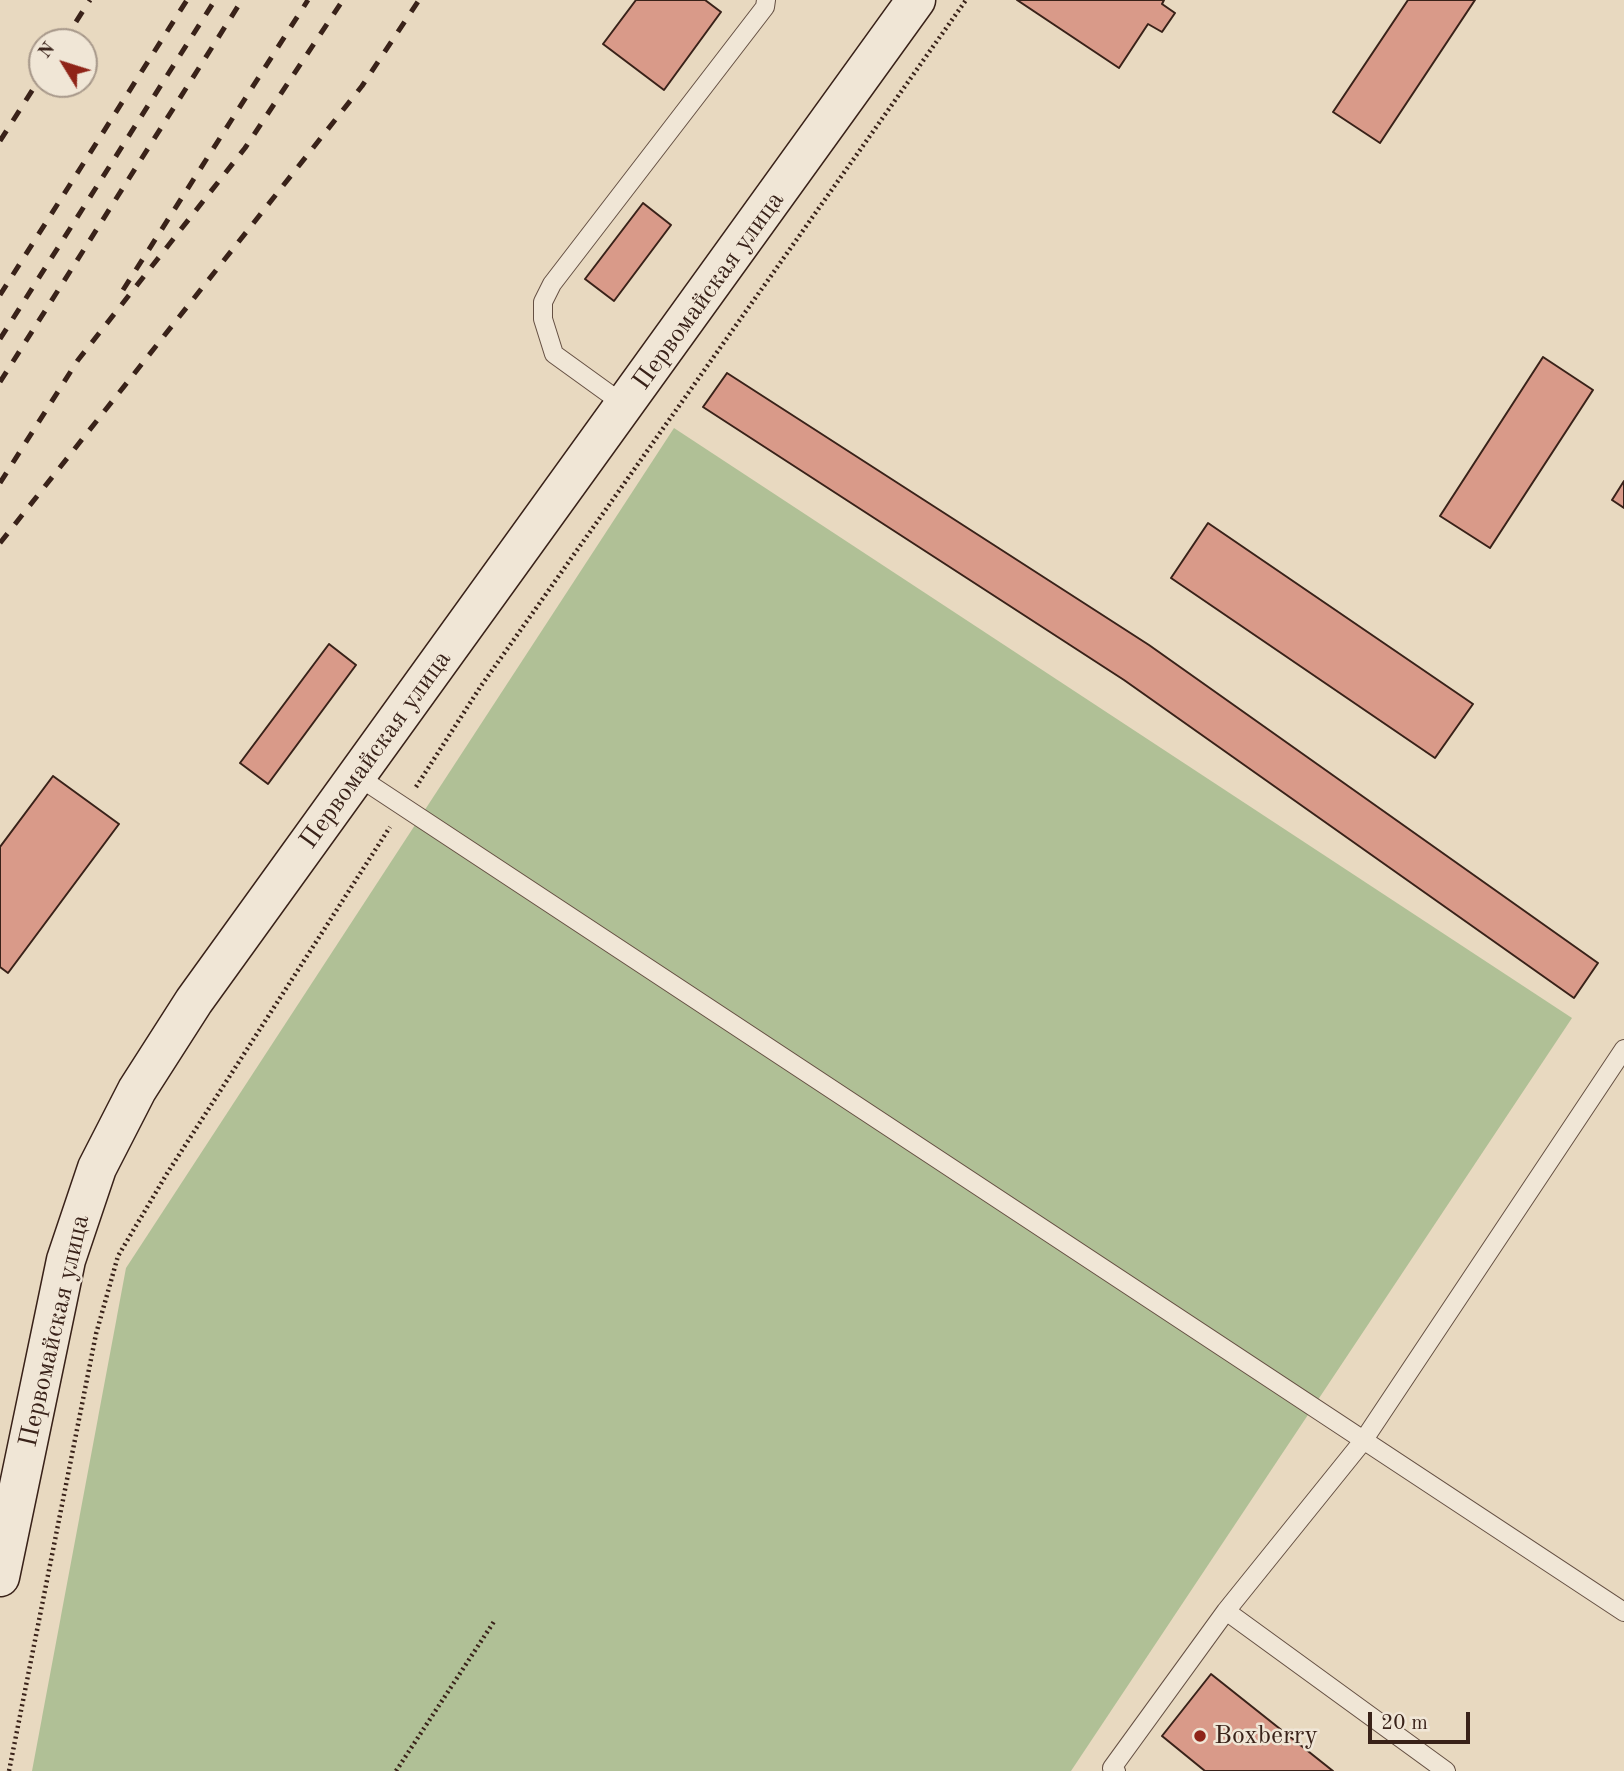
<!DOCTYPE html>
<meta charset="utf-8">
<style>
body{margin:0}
#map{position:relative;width:1624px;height:1771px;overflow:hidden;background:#e8d9c0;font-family:"Old Standard TT",serif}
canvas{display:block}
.north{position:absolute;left:28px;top:28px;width:70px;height:70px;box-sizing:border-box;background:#f0e6d6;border:2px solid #a7988a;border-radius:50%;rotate:308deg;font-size:19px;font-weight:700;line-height:28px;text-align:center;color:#392219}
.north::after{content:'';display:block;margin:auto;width:24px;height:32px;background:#8f2418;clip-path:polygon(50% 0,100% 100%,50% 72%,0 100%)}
.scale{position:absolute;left:1368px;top:1712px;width:102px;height:32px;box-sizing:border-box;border:4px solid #392219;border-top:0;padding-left:9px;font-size:21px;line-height:24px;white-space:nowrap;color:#392219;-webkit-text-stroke:5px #f0e6d6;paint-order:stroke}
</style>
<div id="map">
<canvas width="1624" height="1771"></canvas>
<div class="north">N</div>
<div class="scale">20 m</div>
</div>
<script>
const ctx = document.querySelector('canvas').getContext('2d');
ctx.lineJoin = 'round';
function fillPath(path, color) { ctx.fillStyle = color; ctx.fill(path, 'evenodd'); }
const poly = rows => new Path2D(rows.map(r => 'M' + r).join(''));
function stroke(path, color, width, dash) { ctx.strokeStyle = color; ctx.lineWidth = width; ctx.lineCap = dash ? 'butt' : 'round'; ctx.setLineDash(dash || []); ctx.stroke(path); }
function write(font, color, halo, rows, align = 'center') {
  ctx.font = font + ' "Old Standard TT",serif'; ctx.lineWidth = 5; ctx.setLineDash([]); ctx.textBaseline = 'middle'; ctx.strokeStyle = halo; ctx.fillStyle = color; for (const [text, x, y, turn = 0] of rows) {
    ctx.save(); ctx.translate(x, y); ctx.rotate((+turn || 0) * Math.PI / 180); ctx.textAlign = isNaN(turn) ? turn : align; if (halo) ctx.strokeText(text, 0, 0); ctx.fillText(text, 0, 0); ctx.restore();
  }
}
const green = poly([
 [674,428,1572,1018,1071,1771,32,1771,126,1268]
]);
const building = poly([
 [636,0,705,0,721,12,664,90,603,44,636,0],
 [1017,0,1164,0,1162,4,1175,13,1162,32,1148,24,1119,68,1017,0],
 [1408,0,1475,0,1380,143,1333,112,1408,0],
 [643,203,671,225,614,301,585,279,643,203],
 [1543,357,1593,390,1490,548,1440,516,1543,357],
 [727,373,1149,645,1598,963,1574,998,1124,680,703,407,727,373],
 [1624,481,1624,508,1612,500,1624,481],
 [1208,523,1473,704,1435,758,1171,578,1208,523],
 [329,644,356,665,268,784,240,763,329,644],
 [53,776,119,824,8,973,0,967,0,847,53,776],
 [1211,1674,1333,1771,1205,1771,1162,1736,1211,1674]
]);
const path = poly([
 [416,787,481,686,966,0],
 [9,1771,96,1334,118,1256,168,1172,390,827],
 [396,1771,495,1620]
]);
const service = poly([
 [626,406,554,354,543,319,543,302,552,284,765,7,766,0],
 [357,776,1624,1612],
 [1226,1611,1446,1771],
 [1116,1771,1112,1768,1226,1611,1363,1441,1624,1049]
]);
const secondary = poly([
 [0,1577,66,1260,97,1168,137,1090,194,1001,916,0]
]);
const rail = poly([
 [63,42,90,0],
 [0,141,42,75],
 [123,290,308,0],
 [0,295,187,0],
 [0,339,215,0],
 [0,382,242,0],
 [0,483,78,360,245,148,343,0],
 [0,543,362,86,419,0]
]);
const markers = [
 [1200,1736,7,"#8f2418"]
];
const streetNames = [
 ["Первомайская улица",709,291,-54],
 ["Первомайская улица",376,750,-54],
 ["Первомайская улица",55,1331,-77]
];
const poiNames = [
 ["Boxberry",1214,1736]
];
fillPath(green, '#b0c096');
fillPath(building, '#d99a89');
stroke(building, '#392219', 2);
stroke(service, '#655043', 20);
stroke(secondary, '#392219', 41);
stroke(path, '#392219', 4.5, [2, 3.5]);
stroke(service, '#f0e6d6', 18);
stroke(secondary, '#f0e6d6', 38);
stroke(rail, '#392219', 5, [12, 12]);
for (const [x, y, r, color] of markers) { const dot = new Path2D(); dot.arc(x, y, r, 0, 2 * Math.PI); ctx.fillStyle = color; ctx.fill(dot); stroke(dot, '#f0e6d6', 2.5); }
write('26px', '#392219', '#f0e6d6', streetNames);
write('26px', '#392219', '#f0e6d6', poiNames, 'left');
</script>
